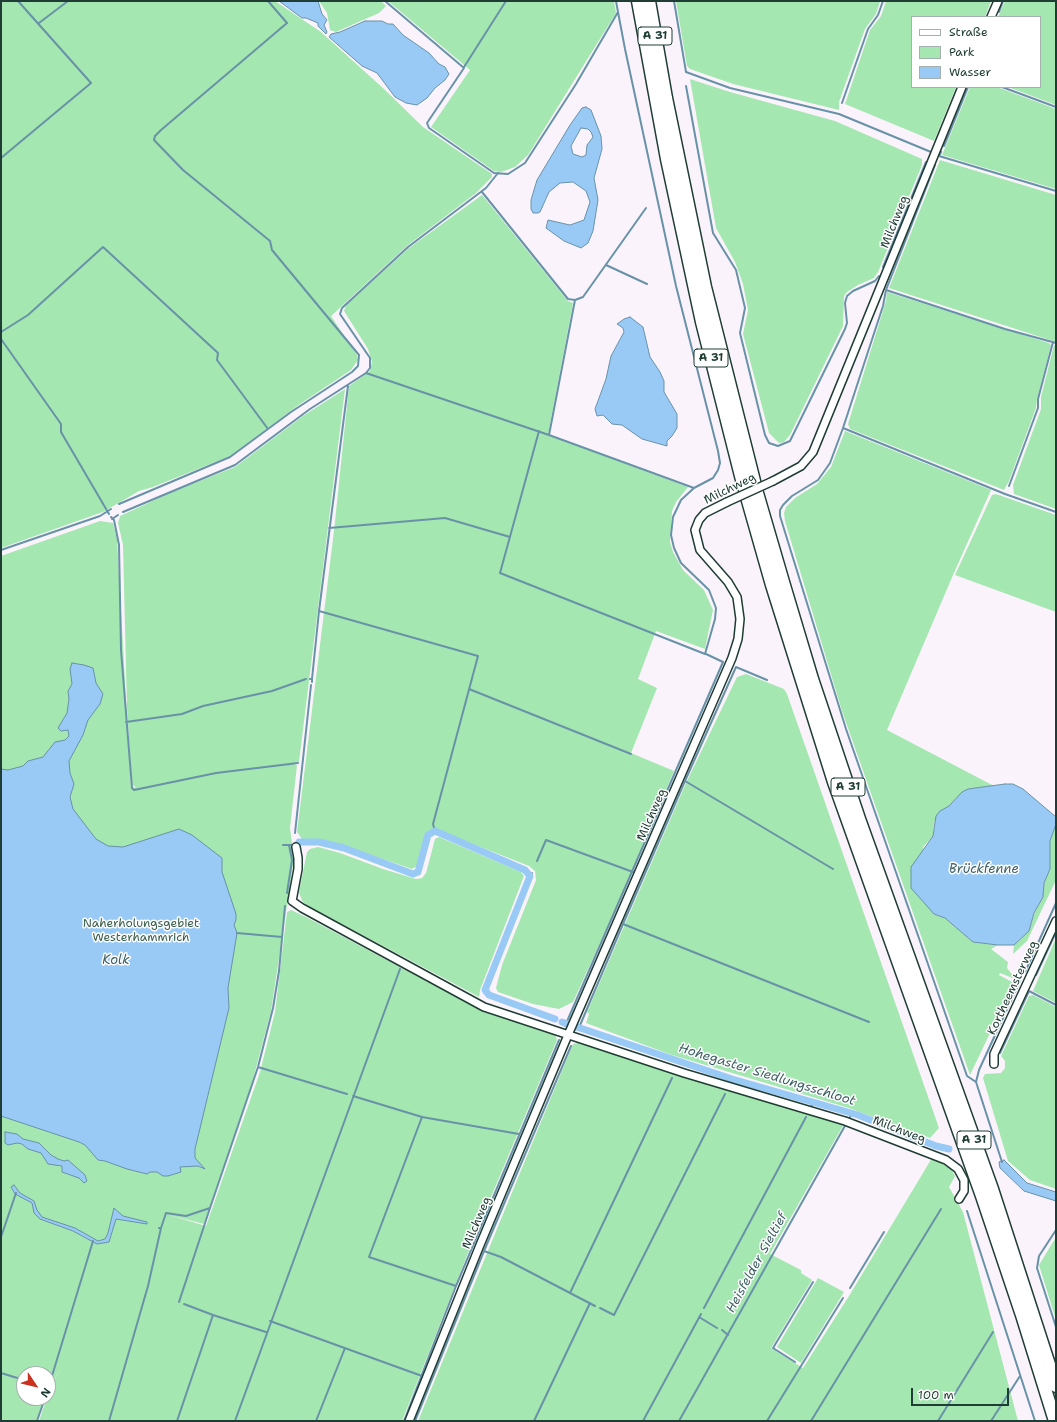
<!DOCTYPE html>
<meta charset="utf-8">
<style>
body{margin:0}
#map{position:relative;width:1057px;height:1422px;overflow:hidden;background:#fbf3fb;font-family:"Shantell Sans",sans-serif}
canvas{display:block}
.frame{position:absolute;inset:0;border:2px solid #1f3d34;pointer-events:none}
.legend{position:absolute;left:911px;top:16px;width:130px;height:72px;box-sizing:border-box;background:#fff;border:1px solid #a5b1ae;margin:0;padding:5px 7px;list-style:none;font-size:12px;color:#1f3d34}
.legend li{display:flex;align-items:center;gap:8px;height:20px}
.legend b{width:20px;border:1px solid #a5b1ae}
.north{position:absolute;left:16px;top:1366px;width:40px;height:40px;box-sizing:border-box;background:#fff;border:1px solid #a5b1ae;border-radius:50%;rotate:125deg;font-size:11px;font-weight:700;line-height:16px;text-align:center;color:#1f3d34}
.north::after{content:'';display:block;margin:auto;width:14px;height:18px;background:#c8321e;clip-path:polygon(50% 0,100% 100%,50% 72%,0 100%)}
.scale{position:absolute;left:911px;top:1388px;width:98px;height:18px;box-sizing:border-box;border:2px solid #1f3d34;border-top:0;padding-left:5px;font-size:12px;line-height:14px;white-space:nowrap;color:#1f3d34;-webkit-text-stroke:3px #fff;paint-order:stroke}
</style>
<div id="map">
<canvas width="1057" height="1422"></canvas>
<div class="frame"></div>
<ul class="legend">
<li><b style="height:5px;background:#fff"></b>Straße</li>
<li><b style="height:11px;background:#a5e7b0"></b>Park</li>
<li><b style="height:11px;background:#99caf5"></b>Wasser</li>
</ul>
<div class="north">N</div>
<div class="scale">100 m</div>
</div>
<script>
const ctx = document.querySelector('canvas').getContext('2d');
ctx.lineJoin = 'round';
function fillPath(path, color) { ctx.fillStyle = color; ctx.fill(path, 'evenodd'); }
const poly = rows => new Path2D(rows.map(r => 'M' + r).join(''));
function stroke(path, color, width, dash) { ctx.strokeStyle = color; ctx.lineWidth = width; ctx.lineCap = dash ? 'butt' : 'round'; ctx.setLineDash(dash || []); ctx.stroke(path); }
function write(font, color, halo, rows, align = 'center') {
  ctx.font = font + ' "Shantell Sans",sans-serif'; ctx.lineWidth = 3; ctx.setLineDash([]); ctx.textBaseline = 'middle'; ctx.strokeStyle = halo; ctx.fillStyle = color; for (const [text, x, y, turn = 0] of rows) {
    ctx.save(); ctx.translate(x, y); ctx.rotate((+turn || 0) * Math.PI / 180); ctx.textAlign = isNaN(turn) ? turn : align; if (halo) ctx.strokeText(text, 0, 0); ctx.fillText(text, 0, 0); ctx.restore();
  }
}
const green = poly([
 [1,1,275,1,321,32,384,89,423,127,492,174,492,177,476,193,408,245,331,316,357,355,358,360,351,370,300,404,230,456,153,487,139,491,103,512,1,548],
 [319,1,381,1,386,6,379,13,336,32,330,30,327,13],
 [388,1,614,1,616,13,528,155,515,167,501,172,494,171,431,127,470,70],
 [676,1,880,1,876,14,865,29,839,102,839,110,733,84,690,69,687,66],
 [886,1,991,1,985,17,912,17,912,87,956,87,934,141,845,104,870,30,881,16],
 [1005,1,1056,1,1056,105,1008,87,1040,87,1040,17,998,17],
 [690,79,730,92,835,121,922,159,922,165,878,272,874,278,858,285,847,292,844,296,843,326,790,435,784,442,779,443,769,433,743,334,748,310,743,284,735,262,716,228],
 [970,87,997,87,1056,109,1056,189,942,155],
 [940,160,1056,195,1056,342,889,288],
 [482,195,568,301,573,303,548,435,688,487,676,502,672,511,670,542,673,552,683,570,704,590,713,610,705,649,656,631,638,679,657,688,631,753,674,771,625,888,573,1002,559,1009,533,1004,498,992,496,988,502,965,536,880,535,871,529,866,435,829,426,834,417,866,412,869,345,846,324,840,302,839,297,832,334,531,349,386,370,371,372,362,368,349,344,311,346,305,409,248],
 [887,292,1049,343,1051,345,1037,399,1036,408,1009,481,1004,490,850,429,848,424,886,301],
 [1054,345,1056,346,1056,509,1014,494,1013,485,1041,409,1041,397],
 [345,389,299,762,296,762,295,765,297,765,290,828,294,859,271,1011,252,1083,204,1224,169,1215,206,1226,260,1072,275,1012,287,912,291,910,306,917,484,1012,555,1035,557,1040,475,1235,402,1421,39,1421,49,1391,60,1369,48,1391,48,1374,24,1374,24,1398,46,1398,37,1421,1,1421,1,556,100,521,113,523,117,539,131,788,136,787,132,785,127,708,123,545,118,523,120,516,170,493,235,467,303,416],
 [845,431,991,490,953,575,887,730,994,786,968,789,962,792,949,806,940,811,934,823,933,836,923,847,934,914,945,918,973,942,998,945,991,949,1008,962,1007,968,1011,973,1017,977,1015,979,1000,973,999,975,1014,983,970,1075,842,711,785,521,784,513,786,507,795,498,817,484,831,467],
 [996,494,1056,515,1056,612,955,575,992,495],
 [746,674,784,689,787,694,939,1128,930,1138,849,1108,669,1054,586,1023,589,1014,587,1012,686,783,737,677],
 [1056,824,1056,880,1027,941,1013,954,1014,945,1029,931,1035,912,1043,897,1044,883,1050,869,1050,841],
 [439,837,521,872,524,876,480,990,479,997,312,908,303,902,301,898,299,892,307,852,310,849,318,847,340,853,383,869,416,879,422,878,426,873,435,839],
 [1056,938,1056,1003,1033,991],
 [1033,995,1056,1007,1056,1189,1030,1180,1008,1161,983,1078,985,1074,1001,1073,1005,1068,1005,1061,1001,1056,1029,996],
 [577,1043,585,1043,732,1092,844,1124,770,1254,801,1270,801,1273,812,1280,771,1348,803,1368,849,1296,932,1158,951,1169,955,1176,949,1187,963,1212,1018,1421,418,1421,573,1044],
 [1056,1237,1056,1320,1039,1265],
 [818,1278,844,1292,801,1363,777,1347]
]);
const water = poly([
 [279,1,318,1,322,14,327,20,324,25,327,32,326,34,318,26,318,23,306,18,302,18,279,1],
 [365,21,382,21,388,24,393,24,403,35,429,53,439,64,445,67,449,74,445,80,435,88,427,98,417,105,406,103,395,97,377,73,362,66,329,37,331,34,340,32,365,21],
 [586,107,591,110,601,136,602,149,594,178,598,200,593,231,588,243,581,248,564,241,546,228,548,220,570,225,584,220,590,202,586,191,573,182,560,183,549,192,540,212,538,213,533,213,531,209,531,200,537,180,570,125,582,108,586,107],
 [581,128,588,129,591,132,593,137,587,145,586,155,582,157,573,154,571,146,581,128],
 [630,317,643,327,650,357,660,372,664,381,664,392,677,414,677,428,672,436,667,441,667,446,642,439,622,425,612,424,603,415,597,416,595,409,606,379,611,356,624,332,623,328,617,324,624,319,630,317],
 [72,663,84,665,93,668,96,683,103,694,100,704,88,720,83,735,69,761,70,773,74,784,70,797,73,809,96,839,108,846,123,847,179,829,192,835,222,858,222,872,236,914,236,920,234,925,237,933,228,988,229,1008,195,1149,195,1158,205,1169,198,1166,180,1167,181,1172,168,1176,163,1176,157,1172,150,1172,147,1174,127,1169,105,1161,98,1160,85,1145,79,1142,1,1116,1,769,8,770,23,766,28,761,43,757,55,742,65,740,69,736,68,730,61,731,58,728,67,713,69,699,68,691,72,684,70,669,72,663],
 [1005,784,1013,784,1023,789,1056,817,1056,824,1050,841,1050,869,1044,883,1043,897,1034,913,1029,931,1014,945,998,945,973,942,945,918,934,914,911,888,911,867,933,836,936,816,940,811,949,806,962,792,968,789,1005,784],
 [5,1132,17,1134,23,1139,39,1143,51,1155,58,1159,64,1161,68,1160,85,1175,87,1181,84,1183,79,1178,62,1172,62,1166,48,1164,41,1153,28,1149,22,1144,17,1143,8,1145,5,1143,5,1132],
 [1004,1160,1027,1183,1056,1192,1056,1201,1024,1191,1000,1168,999,1162,1004,1160],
 [14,1185,20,1193,34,1201,37,1210,42,1217,75,1228,98,1241,105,1239,108,1233,114,1208,123,1216,147,1222,147,1224,116,1219,109,1242,97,1244,73,1231,40,1219,34,1213,32,1203,15,1194,11,1187,14,1185]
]);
const stream = poly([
 [385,1,464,68,427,123,429,128,494,173,508,174,525,163,576,84,618,12,616,1],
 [674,1,686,72,730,88,839,114,931,152],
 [999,12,1003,1],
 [39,23,68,1],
 [464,67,506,1],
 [686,86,713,233,736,270,745,308,740,333,765,435,769,443,778,446,790,441,845,329,847,323,845,303,847,296,853,291,875,281,879,276],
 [1002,87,1056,107],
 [842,103,868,29,878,15,883,1],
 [944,146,968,87],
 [941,152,939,156,1056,191],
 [1,158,91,83,18,1],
 [935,165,886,290,1005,329,1056,343],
 [482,192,568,299,575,300,583,297,646,208],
 [606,265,647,284],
 [883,267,926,162],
 [886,290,883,306,843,428,1005,494,1056,512],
 [1,332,28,315,103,247,218,353,217,360,268,429],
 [1,339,61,424,61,432,109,514],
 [366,373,549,435,694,488,713,478,718,470,720,463,718,451,676,286,625,49,618,12],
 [843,428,830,463,823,473,818,480,792,496,783,505,780,510,780,516,846,729,967,1076,976,1082],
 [539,431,500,573,705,654,715,619,716,608,709,590,681,563,674,548,671,535,673,517,681,500,694,488],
 [549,435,575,300],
 [1009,486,1038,408,1038,399,1053,342],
 [119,504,230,457,291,412,352,372,358,366,359,355,272,250,270,241,183,170,154,140,155,136,161,130,287,23,268,1],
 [123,512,235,465,310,409,366,373,370,368,370,358,340,314,342,308,408,247,486,188,498,173],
 [111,517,114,520,119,545,121,650,132,788,134,790,216,773,298,763],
 [112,519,118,515],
 [329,528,445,518,510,537],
 [1,550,100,516,111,509],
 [319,611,348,386],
 [310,679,312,679,312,682],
 [312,679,319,611,478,656,433,824,435,831],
 [767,680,736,667,685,781,833,869],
 [469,689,631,754],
 [126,722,182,714,203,706,272,691,306,679],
 [685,781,623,924,869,1022],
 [295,833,311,685],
 [298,843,299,841],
 [283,845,291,845],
 [537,861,546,840,633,872],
 [530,876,532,873],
 [287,893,292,860,289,845],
 [237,933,282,937],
 [1025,972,1056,903],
 [1036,975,1056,932],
 [565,1026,723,662,706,654],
 [578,1030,623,924],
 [571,1046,484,1251,501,1257,595,1306],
 [1000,1053,1029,991,1056,1005],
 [258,1067,347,1094],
 [730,1084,732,1079],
 [353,1096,422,1117,519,1134],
 [811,1107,813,1103],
 [422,1117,369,1257,456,1286],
 [848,1120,852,1114],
 [1002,1162,976,1082,979,1070,1020,981],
 [967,1211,1035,1421],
 [159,1228,161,1228,166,1213,186,1216,210,1208,258,1067,273,1008,279,971,285,906],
 [1056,1230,1039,1256,1037,1268,1056,1327],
 [1,1237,16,1193],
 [850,1288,884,1232],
 [570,1293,672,1078],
 [179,1302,210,1208],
 [600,1308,614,1315,725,1094],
 [704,1308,806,1117],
 [213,1315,266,1332],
 [699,1317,717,1328],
 [270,1321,422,1376],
 [722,1330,728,1335],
 [795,1362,773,1348,813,1282],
 [1,1373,24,1380],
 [48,1389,93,1241],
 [37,1421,45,1398],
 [109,1421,148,1286,161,1228],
 [177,1421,213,1315,184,1304],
 [235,1421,400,969],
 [316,1421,345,1348],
 [404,1421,456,1286,559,1040],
 [415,1421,484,1251],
 [534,1421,590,1303],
 [643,1421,701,1314],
 [679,1421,846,1124],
 [767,1421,843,1298],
 [811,1421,941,1209],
 [938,1421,993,1332],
 [991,1421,1020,1376]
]);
const canal = poly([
 [299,842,319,842,344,848,413,874,418,872,428,835,435,831,525,870,530,876,485,990,489,995,555,1019],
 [562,1022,567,1024],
 [577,1027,732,1079,858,1115,936,1146,949,1149]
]);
const street = poly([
 [991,17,998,1],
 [773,481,801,466,813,452,962,87],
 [296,847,298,858,298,869,292,901,302,908,484,1007,684,1073,845,1121,946,1160,958,1169,964,1180,964,1191,959,1199],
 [994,1064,994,1054,1056,921],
 [409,1421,480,1245,568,1035,732,658,738,639,740,619,737,597,728,582,700,550,695,530,699,520,705,513,727,502]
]);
const highway = poly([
 [638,1,667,159,702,322,741,476,772,585,834,782,982,1196,1022,1315,1055,1421],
 [649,1,666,98,705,287,757,493,783,582,812,679,859,819,992,1189,1056,1386]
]);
const streetBridge = poly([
 [727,502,773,481]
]);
const shields = [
 [655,36,34],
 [711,358,34],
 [848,787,34],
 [974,1140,34]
];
const shieldNames = [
 ["A 31",655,36],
 ["A 31",711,358],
 ["A 31",848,787],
 ["A 31",974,1140]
];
const streetNames = [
 ["Milchweg",895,222,-68],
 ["Milchweg",730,489,-26],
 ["Milchweg",652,815,-66],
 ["Kortheemsterweg",1013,988,-65],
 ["Milchweg",899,1130,21],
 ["Milchweg",477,1223,-67]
];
const parkNames = [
 ["Naherholungsgebiet",141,924],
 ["Westerhammrich",141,938]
];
const waterNames = [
 ["Brückfenne",984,870],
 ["Kolk",116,961],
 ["Hohegaster Siedlungsschloot",767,1075,17],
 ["Heisfelder Sieltief",757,1263,-61]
];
fillPath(green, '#a5e7b0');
fillPath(water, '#99caf5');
stroke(water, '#6892a8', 1);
stroke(stream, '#6892a8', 2);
stroke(canal, '#99caf5', 7);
stroke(street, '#1f3d34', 10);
stroke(highway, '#1f3d34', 15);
stroke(street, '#fff', 7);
stroke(highway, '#fff', 12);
stroke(streetBridge, '#1f3d34', 10, []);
stroke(streetBridge, '#fff', 7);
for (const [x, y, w] of shields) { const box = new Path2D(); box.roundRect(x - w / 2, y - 9, w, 18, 3); ctx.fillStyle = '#fff'; ctx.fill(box); stroke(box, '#1f3d34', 1); }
write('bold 11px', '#1f3d34', null, shieldNames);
write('12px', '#1f3d34', '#fff', streetNames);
write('12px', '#3a5f4d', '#fff', parkNames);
write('italic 13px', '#3e6064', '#fff', waterNames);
</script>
